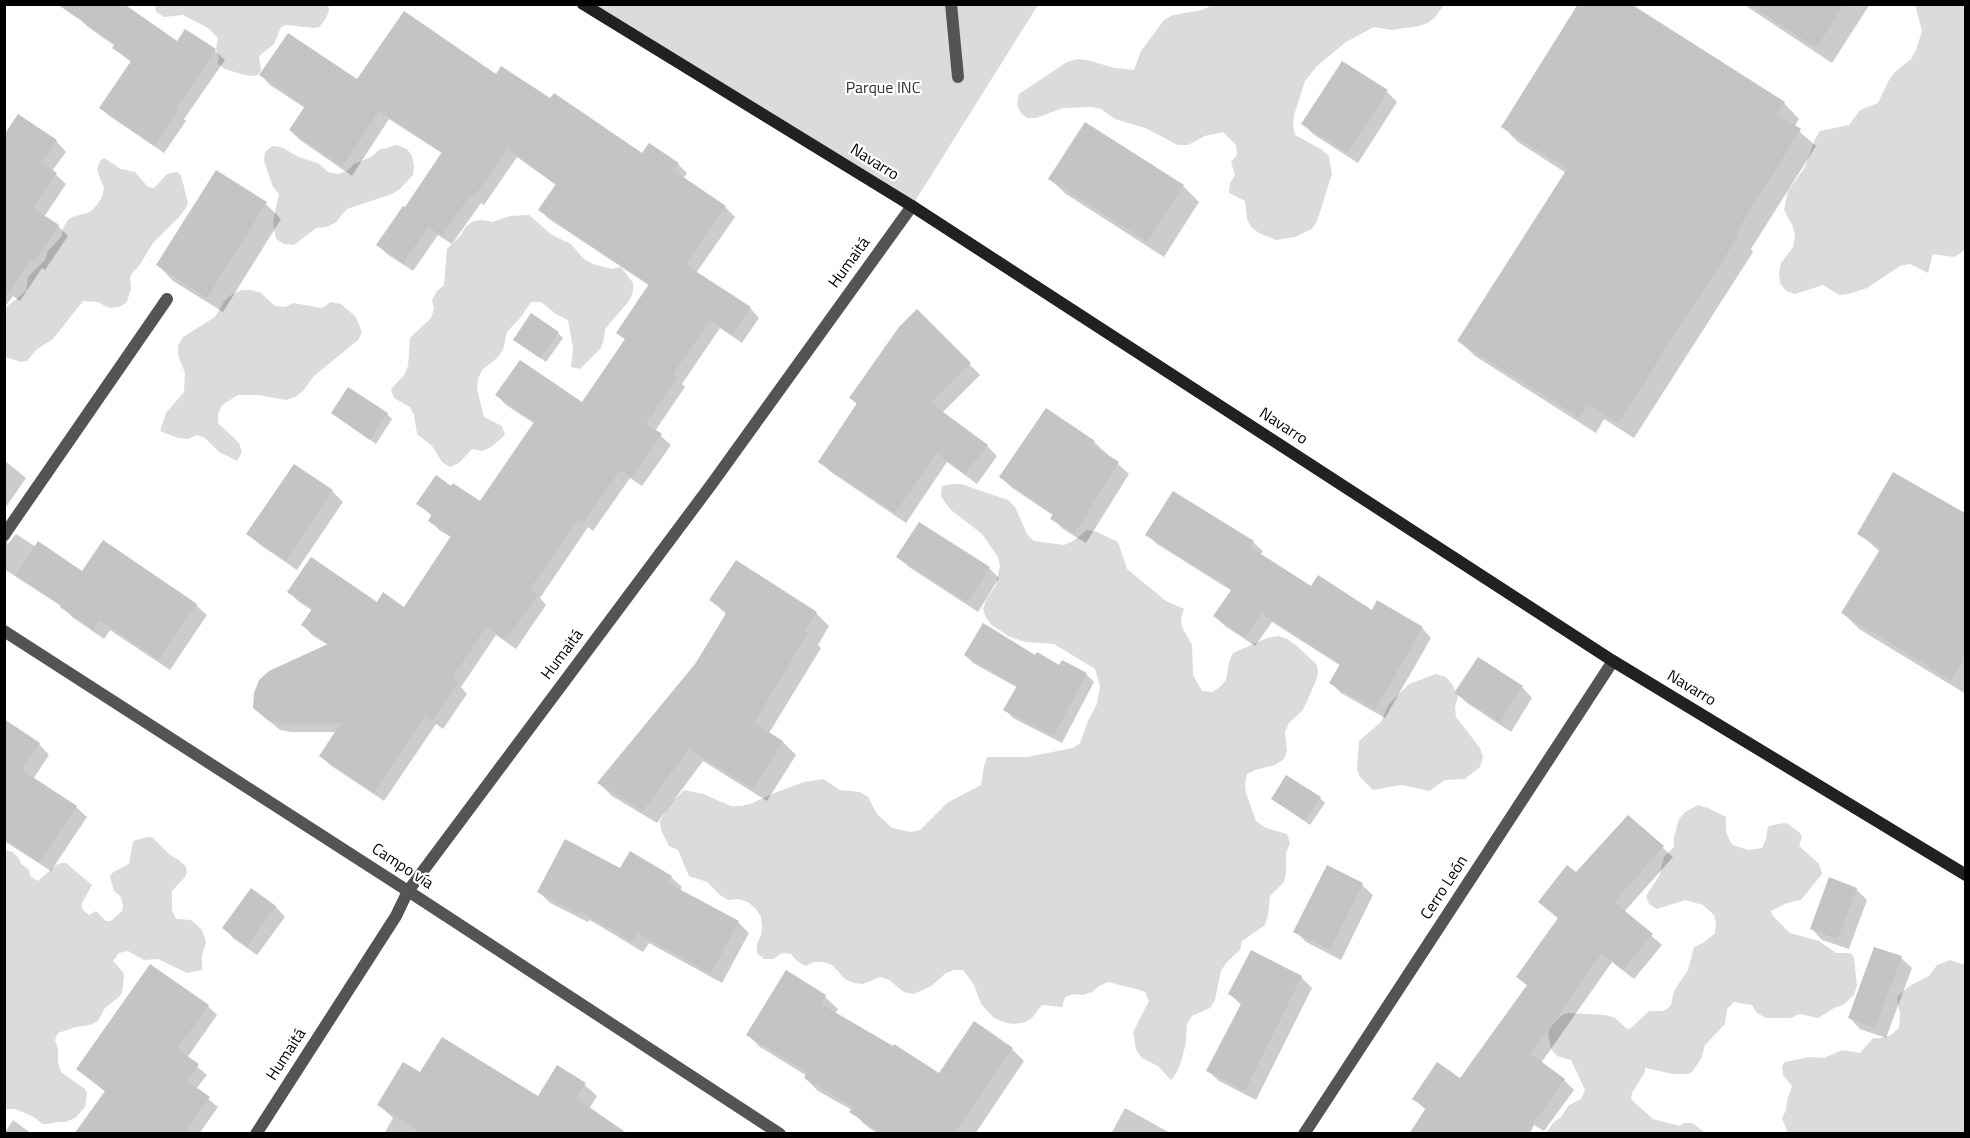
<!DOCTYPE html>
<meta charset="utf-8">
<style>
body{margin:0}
#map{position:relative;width:1970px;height:1138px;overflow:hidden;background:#fff;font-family:"Titillium Web",sans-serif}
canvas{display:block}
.frame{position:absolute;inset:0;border:6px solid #000;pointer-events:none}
</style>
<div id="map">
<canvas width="1970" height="1138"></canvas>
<div class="frame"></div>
</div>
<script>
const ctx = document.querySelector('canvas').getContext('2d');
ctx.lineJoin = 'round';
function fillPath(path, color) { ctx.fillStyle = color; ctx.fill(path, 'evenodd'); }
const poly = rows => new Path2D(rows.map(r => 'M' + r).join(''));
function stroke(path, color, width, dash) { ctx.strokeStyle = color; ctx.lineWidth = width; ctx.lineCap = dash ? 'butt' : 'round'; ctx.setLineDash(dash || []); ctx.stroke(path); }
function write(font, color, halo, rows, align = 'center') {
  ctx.font = font + ' "Titillium Web",sans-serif'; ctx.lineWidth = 4.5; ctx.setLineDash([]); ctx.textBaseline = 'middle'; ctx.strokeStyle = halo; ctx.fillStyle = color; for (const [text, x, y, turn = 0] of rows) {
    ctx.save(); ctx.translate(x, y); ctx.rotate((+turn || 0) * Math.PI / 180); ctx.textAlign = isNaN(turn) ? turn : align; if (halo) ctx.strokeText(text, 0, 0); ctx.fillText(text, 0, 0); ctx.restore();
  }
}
const green = poly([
 [155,4,328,4,329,11,325,20,319,27,314,28,286,25,281,27,274,44,259,56,261,70,258,75,253,76,244,75,225,69,217,63,219,58,216,49,218,38,208,28,183,15,164,17,156,12],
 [1214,4,1444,5,1435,17,1428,23,1419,26,1391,30,1374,27,1346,42,1317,66,1305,81,1294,115,1293,125,1295,135,1321,149,1329,156,1332,174,1317,221,1312,229,1295,237,1276,240,1259,233,1251,227,1247,219,1245,201,1229,193,1230,183,1235,175,1231,162,1237,155,1236,145,1223,132,1205,136,1188,145,1178,145,1145,128,1115,119,1101,109,1091,107,1063,108,1036,118,1027,118,1020,112,1017,104,1019,94,1067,62,1077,59,1087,60,1115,68,1134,70,1141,51,1164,20,1173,15,1202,10],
 [583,5,1038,5,912,206],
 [1915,5,1965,5,1965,248,1962,252,1954,257,1933,254,1928,273,1910,264,1900,266,1867,288,1849,294,1839,295,1823,285,1795,294,1786,291,1780,283,1779,272,1781,263,1793,247,1795,237,1793,227,1784,210,1788,191,1805,167,1815,139,1820,131,1849,125,1860,110,1878,103,1890,78,1896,71,1911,59,1916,50,1922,31],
 [397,145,407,149,412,156,414,165,413,175,400,189,392,194,347,209,335,223,326,227,316,228,294,245,284,244,276,239,273,221,279,194,273,187,264,161,265,152,272,146,281,147,299,157,318,163,328,172,338,174,347,171,354,164,371,157,379,150],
 [104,158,121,169,135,172,148,187,154,188,167,174,177,172,181,175,188,203,186,208,180,216,153,243,139,266,132,273,130,278,131,288,127,302,123,305,119,307,110,308,97,302,83,301,53,339,37,349,27,361,21,362,5,357,5,308,26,291,28,277,45,260,48,251,61,237,63,228,68,220,72,217,90,212,97,205,102,197,104,188,97,170,100,161],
 [529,215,552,235,571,244,584,259,593,264,612,269,621,267,633,283,633,292,629,301,605,329,604,339,601,348,580,369,571,367,573,348,568,320,556,314,541,302,531,302,521,317,507,332,503,350,497,358,482,370,478,379,477,389,484,417,502,426,505,435,491,447,482,451,472,449,459,463,450,467,442,462,432,446,417,434,414,415,410,407,394,398,391,389,404,375,408,366,410,338,431,318,434,309,432,300,437,291,444,285,447,249,461,235,466,226,474,221,483,220,492,222,510,216],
 [242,290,252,290,261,293,275,306,285,307,293,303,322,308,331,302,341,304,356,317,362,332,358,340,314,376,303,391,295,397,286,400,258,395,238,395,222,405,218,414,218,423,239,443,242,452,237,461,219,452,205,438,197,435,188,439,178,438,160,431,166,413,184,392,185,373,178,355,178,346,183,337,215,317,225,300,233,294],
 [951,484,961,484,1008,500,1015,507,1027,534,1034,541,1064,545,1073,541,1087,530,1097,532,1118,542,1127,569,1166,601,1184,609,1181,618,1182,627,1192,645,1193,675,1202,691,1212,692,1220,687,1226,680,1229,662,1233,653,1267,638,1278,636,1287,639,1296,645,1317,665,1318,674,1315,683,1303,710,1289,723,1285,732,1287,751,1284,759,1275,765,1255,770,1247,774,1245,783,1246,793,1256,821,1266,828,1287,834,1290,843,1286,853,1286,873,1284,882,1270,896,1268,915,1265,925,1242,941,1240,950,1226,963,1221,971,1215,1000,1210,1008,1192,1016,1187,1024,1186,1043,1181,1062,1177,1072,1171,1080,1158,1066,1142,1058,1136,1050,1133,1032,1149,1001,1145,992,1136,989,1108,982,1099,986,1092,992,1083,995,1074,994,1065,997,1062,1007,1042,1005,1031,1019,1023,1023,1012,1024,1003,1022,994,1018,981,1004,974,985,963,970,954,970,946,973,931,986,914,994,904,992,889,980,880,977,863,984,854,983,845,979,832,965,823,962,814,962,805,966,797,961,791,954,782,953,773,959,764,959,757,953,757,944,761,935,762,927,761,917,756,909,748,902,738,899,728,900,720,895,707,882,689,876,678,850,669,846,661,830,660,821,670,804,684,790,703,794,731,806,741,806,750,804,777,792,804,782,823,779,840,790,860,792,868,797,877,814,892,828,911,832,920,830,947,803,981,785,984,766,987,757,1027,757,1073,748,1080,743,1088,721,1097,704,1100,686,1095,669,1054,644,1025,642,1008,636,992,625,986,618,983,609,986,600,996,585,1000,566,998,557,982,534,951,510,946,504,941,496,942,486],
 [1436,674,1446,677,1452,684,1458,697,1455,707,1456,717,1480,748,1483,757,1480,767,1465,779,1445,780,1429,791,1401,785,1373,790,1360,777,1357,769,1359,741,1381,722,1389,704,1409,684],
 [1698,805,1708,808,1726,817,1726,832,1730,841,1733,845,1748,850,1762,848,1766,839,1767,830,1769,826,1784,823,1788,824,1800,833,1802,837,1799,846,1819,864,1822,874,1801,900,1787,903,1771,911,1773,916,1790,933,1819,941,1836,953,1850,953,1854,957,1857,986,1854,995,1843,1005,1834,1008,1818,1018,1800,1014,1790,1018,1766,1018,1757,1013,1752,1005,1734,1002,1727,1009,1725,1024,1705,1045,1701,1059,1692,1072,1688,1074,1673,1074,1645,1068,1645,1072,1632,1093,1631,1098,1634,1102,1653,1119,1680,1126,1684,1123,1690,1123,1694,1124,1705,1133,1546,1133,1553,1123,1561,1117,1569,1105,1581,1099,1585,1090,1571,1060,1557,1056,1551,1049,1548,1034,1549,1029,1555,1022,1562,1015,1567,1013,1606,1015,1615,1018,1627,1029,1631,1028,1649,1011,1663,1011,1667,1009,1671,1005,1674,991,1688,970,1694,947,1703,943,1715,933,1716,924,1714,915,1703,905,1685,900,1657,909,1649,904,1646,896,1659,876,1664,857,1674,847,1674,837,1679,819,1685,812],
 [147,837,152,837,170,855,179,860,186,867,187,872,185,877,172,891,172,910,176,919,191,920,202,930,206,942,202,956,202,970,187,973,158,959,144,960,128,951,119,953,113,961,123,972,124,977,122,992,120,996,105,1008,98,1021,90,1025,76,1027,58,1033,55,1040,58,1049,58,1063,61,1072,85,1089,87,1093,85,1107,75,1118,66,1122,57,1122,48,1124,43,1124,32,1116,15,1109,5,1109,5,850,13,852,19,859,21,864,29,870,30,876,38,881,56,865,61,863,66,863,92,885,82,903,82,908,85,912,89,915,96,911,106,921,111,921,122,911,123,906,121,897,114,891,110,877,112,873,129,864,133,841],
 [1950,960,1965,965,1965,1133,1788,1133,1782,1118,1786,1110,1787,1101,1792,1086,1783,1075,1782,1066,1785,1062,1809,1057,1824,1058,1842,1050,1860,1053,1873,1038,1882,1038,1891,1035,1899,1028,1900,1014,1897,998,1900,994,1911,985,1929,976,1937,965]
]);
const shadow = poly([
 [1743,4,1870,4,1832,63],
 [79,18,177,43,186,31,215,51,225,60,184,119,186,121,164,153,111,117,101,108,132,63,114,48,115,46,88,27],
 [261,75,357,82,496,76,550,100,642,155,678,164,687,173,683,179,725,207,735,217,696,273,750,308,759,318,742,343,720,328,682,384,685,387,655,431,671,445,642,486,630,478,593,531,588,527,540,598,546,605,516,649,496,635,461,687,467,694,443,729,436,724,384,801,330,765,321,756,337,732,291,732,280,730,254,708,328,645,312,635,303,625,313,611,298,601,289,592,404,609,452,538,439,530,430,520,432,516,418,504,452,488,481,503,535,424,506,405,497,395,582,404,626,340,618,333,650,286,549,219,540,210,556,185,517,157,484,205,481,203,452,244,438,235,413,271,387,254,378,245,405,209,443,154,389,119,352,176,300,140,290,130,305,108,270,85],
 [1387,92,1397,102,1358,163,1313,134,1303,124],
 [1784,103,1799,119,1794,127,1816,146,1751,249,1753,252,1634,438,1604,419,1596,433,1475,356,1459,341,1566,173,1518,142,1503,127],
 [1085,124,1183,186,1199,202,1164,257,1066,194,1050,179],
 [4,137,56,141,66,152,52,171,66,184,44,217,58,226,68,236,45,270,42,268,20,301,13,296,4,308],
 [266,204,281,219,223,312,173,281,158,265],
 [917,311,980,375,942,413,987,446,997,456,977,484,947,462,906,523,831,472,820,462,858,405,851,398],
 [558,333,563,338,546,362,520,344],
 [387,414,392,419,376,444,338,417],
 [1094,442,1129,474,1086,543,1063,529,1052,518,1054,516,1011,487,1001,477],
 [4,460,26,478,4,510],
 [295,466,332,491,343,502,297,570,259,544,248,534],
 [1893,474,1966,515,1966,694,1859,629,1843,613,1880,552,1859,533],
 [4,527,12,534,7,543,8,544,16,534,36,547,82,573,196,605,207,615,170,670,110,630,104,639,72,617,64,608,4,569],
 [1147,534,1253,542,1263,551,1260,555,1311,588,1422,628,1431,638,1385,718,1341,693,1331,683,1341,666,1272,622,1255,646,1225,626,1215,616,1232,591,1157,544],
 [898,557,989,568,999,578,978,612,909,567],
 [711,600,816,613,829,626,818,645,821,648,769,733,783,742,796,755,767,801,703,761,657,823,612,796,599,783,697,665,727,615],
 [965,655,1036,657,1060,667,1086,674,1094,682,1062,743,1013,718,1005,710,1018,688,973,663],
 [1522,687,1532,698,1511,732,1467,703,1456,693],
 [4,721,39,744,49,755,33,779,76,807,87,817,51,871,4,841],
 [1320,798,1325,803,1310,825,1273,799],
 [1628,817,1673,857,1624,912,1662,945,1634,979,1612,962,1541,1063,1564,1080,1574,1090,1544,1131,1534,1125,1530,1134,1411,1134,1427,1111,1414,1099,1461,1080,1528,986,1518,977,1559,919,1540,902,1576,874],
 [1328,867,1362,885,1373,895,1341,960,1306,942,1295,931],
 [621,870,671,877,682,887,680,891,739,923,749,933,722,983,649,943,643,952,590,920,588,922,550,903,539,892],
 [1856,889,1867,900,1849,949,1822,940,1812,929],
 [252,890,276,907,285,917,257,955,233,938,224,928],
 [1901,958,1912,968,1886,1038,1860,1029,1850,1018],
 [150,966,208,1006,217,1015,187,1058,207,1075,196,1089,218,1107,199,1134,172,1134,106,1092,78,1069],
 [787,972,825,997,838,1009,835,1014,939,1075,1012,1049,1024,1061,975,1134,878,1134,864,1124,852,1110,818,1091,805,1078,807,1076,760,1047,748,1035],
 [1301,977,1312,988,1256,1100,1219,1081,1208,1071,1242,1006,1230,994],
 [421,1074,538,1098,585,1085,597,1096,589,1109,625,1134,384,1134,393,1118,379,1105],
 [1125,1108,1172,1134,1111,1134],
 [13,1120,32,1134,4,1134]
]);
const building = poly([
 [57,4,124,4,177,41,185,29,216,49,176,109,178,110,154,145,99,108,131,61,112,48,115,44],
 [1578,4,1631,4,1785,102,1777,114,1801,129,1736,233,1739,235,1618,423,1588,405,1580,418,1457,341,1567,169,1501,127],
 [1749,4,1845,4,1816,48],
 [404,11,496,74,501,66,550,98,554,93,642,153,649,143,679,163,673,170,726,206,686,265,751,307,732,335,710,320,673,374,677,377,646,423,662,434,632,478,620,470,584,523,578,519,530,589,538,594,506,640,486,627,452,678,459,683,433,721,426,716,374,793,319,756,341,723,281,723,269,721,253,708,254,693,259,680,269,671,328,644,301,625,312,609,287,592,311,557,377,602,383,592,404,607,451,536,428,521,432,514,416,504,436,475,451,486,453,483,480,501,534,422,495,395,520,360,582,402,625,339,616,333,649,284,538,210,556,184,507,149,474,197,471,194,442,236,428,227,403,263,376,245,403,206,405,207,442,152,379,111,342,167,289,130,305,106,259,75,288,33,357,79],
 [1342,61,1388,90,1347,153,1301,124],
 [18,114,57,140,41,162,57,173,33,208,59,225,35,261,31,259,4,300,4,135],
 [1085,122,1184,185,1148,242,1048,179],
 [216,170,267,202,207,298,156,265],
 [917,309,971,363,931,403,988,445,965,474,936,453,895,513,818,462,857,403,849,398,899,327],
 [531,313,559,332,540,358,513,340],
 [348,387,388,413,370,440,331,413],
 [1046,408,1095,441,1092,445,1119,462,1075,533,1050,519,1053,514,999,477],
 [294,464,333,490,286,561,246,534],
 [1893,472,1965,513,1965,657,1951,680,1841,613,1881,548,1857,534],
 [1173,491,1254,541,1250,547,1311,586,1318,575,1372,610,1377,600,1423,627,1375,710,1329,683,1340,664,1262,613,1245,638,1213,616,1232,589,1145,535],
 [919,522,990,567,967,602,896,557],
 [103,540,197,604,159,660,99,620,93,630,60,607,61,605,16,575,38,541,82,571],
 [736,560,817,612,805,631,808,633,754,723,783,741,753,789,689,749,643,811,597,783,695,664,727,612,709,600],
 [983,623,1035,655,1037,652,1059,665,1062,660,1087,673,1054,736,1003,710,1017,686,964,655],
 [1478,657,1523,686,1500,722,1454,693],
 [4,719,40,743,22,770,77,806,39,862,4,839],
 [1286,775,1321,797,1305,821,1271,799],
 [1628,815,1664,846,1614,902,1653,934,1623,970,1602,953,1531,1054,1565,1079,1526,1134,1409,1134,1426,1108,1412,1099,1437,1062,1460,1078,1527,985,1516,977,1558,918,1538,902,1567,865,1576,872],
 [565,839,620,868,630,851,672,876,668,883,739,921,711,974,638,933,632,942,579,910,577,913,537,892],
 [1327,865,1363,883,1330,950,1293,932],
 [1829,877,1857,888,1838,939,1810,929],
 [251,888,276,906,247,947,222,928],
 [1874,947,1902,956,1875,1028,1848,1018],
 [1251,950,1302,976,1245,1091,1206,1071,1242,1002,1228,994],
 [150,964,209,1005,177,1049,199,1064,187,1081,210,1097,184,1134,74,1134,105,1091,76,1069],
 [786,970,826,995,821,1004,893,1046,894,1044,939,1073,974,1021,1013,1048,954,1134,883,1134,849,1112,853,1107,804,1078,807,1072,746,1035],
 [442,1037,538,1096,557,1065,586,1083,576,1098,628,1134,423,1134,377,1105,403,1062,420,1072]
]);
const lane = poly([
 [4,535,167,299]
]);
const street = poly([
 [951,4,958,77],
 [4,631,408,891,780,1134],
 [256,1134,396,916,408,891,711,485,912,206],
 [1304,1134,1613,661]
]);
const secondary = poly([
 [583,4,912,206,1613,661,1966,875]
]);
const parkNames = [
 ["Parque INC",883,89]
];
const streetNames = [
 ["Navarro",874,163,32],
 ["Humaitá",850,263,-54],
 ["Navarro",1283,427,33],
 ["Humaitá",563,655,-53],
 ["Navarro",1691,689,31],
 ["Campo vía",402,867,33],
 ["Cerro León",1445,888,-57],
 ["Humaitá",287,1055,-57]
];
fillPath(green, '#dbdbdb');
fillPath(shadow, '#0003');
fillPath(building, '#c4c4c4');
stroke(lane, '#545454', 12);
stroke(street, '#545454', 12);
stroke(secondary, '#212121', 12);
write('16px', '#323232', '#fff', parkNames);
write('16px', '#000', '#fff', streetNames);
</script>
